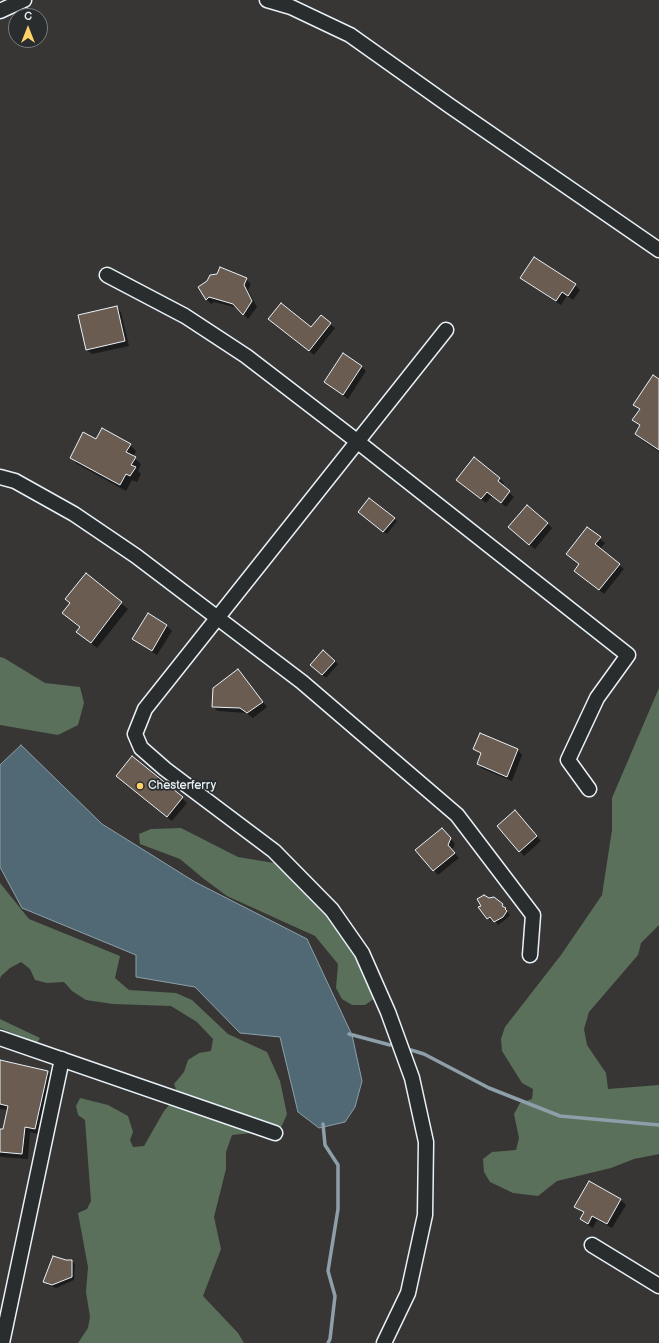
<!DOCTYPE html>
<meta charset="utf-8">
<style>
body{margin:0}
#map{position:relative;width:659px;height:1343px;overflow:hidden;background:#373635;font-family:"Balsamiq Sans",sans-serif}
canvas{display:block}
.north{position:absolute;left:8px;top:8px;width:40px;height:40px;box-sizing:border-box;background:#2a2d2e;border:1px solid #767b7f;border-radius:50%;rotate:0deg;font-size:11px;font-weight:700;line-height:16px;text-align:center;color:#e8f1f8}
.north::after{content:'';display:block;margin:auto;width:14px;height:18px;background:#ffd166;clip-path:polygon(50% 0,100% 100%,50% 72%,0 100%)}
</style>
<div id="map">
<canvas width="659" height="1343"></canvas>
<div class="north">С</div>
</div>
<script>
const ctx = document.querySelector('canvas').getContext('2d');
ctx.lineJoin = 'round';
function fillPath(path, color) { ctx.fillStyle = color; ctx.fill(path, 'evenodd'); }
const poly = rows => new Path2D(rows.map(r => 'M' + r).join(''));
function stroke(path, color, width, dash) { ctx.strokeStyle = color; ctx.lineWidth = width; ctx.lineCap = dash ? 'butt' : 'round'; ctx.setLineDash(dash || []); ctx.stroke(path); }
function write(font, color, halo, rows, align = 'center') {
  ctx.font = font + ' "Balsamiq Sans",sans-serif'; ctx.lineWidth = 3.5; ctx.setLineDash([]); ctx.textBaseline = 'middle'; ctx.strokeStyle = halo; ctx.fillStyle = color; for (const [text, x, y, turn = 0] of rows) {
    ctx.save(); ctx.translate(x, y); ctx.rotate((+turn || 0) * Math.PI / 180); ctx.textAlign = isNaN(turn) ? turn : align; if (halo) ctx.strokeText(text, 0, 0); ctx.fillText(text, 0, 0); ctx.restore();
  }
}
const green = poly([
 [0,657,4,658,45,683,80,687,84,703,78,725,58,735,0,725],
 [659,688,659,925,641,943,638,955,589,1012,584,1029,587,1045,606,1073,608,1089,659,1085,659,1154,634,1159,611,1168,557,1181,538,1196,513,1193,490,1182,484,1172,483,1159,492,1152,516,1150,519,1138,514,1114,520,1103,532,1099,533,1089,522,1083,502,1051,501,1039,505,1027,561,955,602,895,612,830,612,798],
 [181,828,238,857,274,863,339,925,371,977,375,998,365,1005,352,1005,342,999,336,988,338,964,315,936,227,896,204,879,180,859,140,844,139,834,151,829],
 [0,883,29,919,120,956,115,978,129,990,176,993,192,1000,228,1034,267,1052,280,1081,287,1114,280,1130,232,1135,226,1152,226,1169,214,1217,221,1249,203,1296,238,1333,244,1343,78,1343,88,1328,90,1317,86,1292,88,1267,78,1213,87,1209,91,1201,85,1120,78,1115,76,1106,80,1098,108,1105,128,1116,133,1132,130,1140,133,1147,144,1146,164,1111,178,1095,174,1084,184,1072,188,1060,199,1053,211,1051,213,1039,197,1022,171,1006,113,1004,86,1000,72,991,64,982,47,983,35,980,30,969,21,962,10,968,1,976,0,979],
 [0,1019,40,1038,37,1043,0,1028]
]);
const water = poly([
 [21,745,102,824,195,882,307,939,352,1035,362,1081,355,1107,345,1122,319,1128,298,1112,280,1037,240,1033,195,987,136,977,136,955,22,908,0,867,0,765,21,745]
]);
const shadow = poly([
 [522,278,575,285,580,290,573,300,567,296,561,305,526,282],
 [246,279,251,284,248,290,257,307,248,319,238,308,214,302,211,304,206,299,199,287],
 [116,307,121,312,129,346,92,354,87,350],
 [274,324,311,329,330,324,335,328,314,355],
 [361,366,366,371,348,399,325,382],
 [659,380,659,452,642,440,636,434,641,427,634,420,640,410,634,405],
 [97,441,130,445,136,451,133,457,141,464,138,471,141,474,137,482,132,480,126,491,77,464,71,458],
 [474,459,500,479,504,483,502,486,514,497,506,507,492,496,486,503,462,484],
 [359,512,394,518,397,521,387,534],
 [547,523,552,528,535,549,515,532],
 [587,528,605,543,600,549,624,569,604,594,580,575,580,565,572,558],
 [86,575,128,609,97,648,78,632,81,627,64,613,71,603],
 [148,614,167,626,172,631,157,655,138,643,133,639],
 [335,661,338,664,326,678,314,667],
 [238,670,267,707,253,718,246,713,218,711,213,707],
 [480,734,518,750,522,755,512,781,483,769,478,764,482,755,474,749],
 [122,780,182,798,187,803,172,821],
 [519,816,541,841,524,856,498,826],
 [447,834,455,844,452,850,459,858,438,875,417,850],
 [489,899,502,904,510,915,505,920,498,925,493,919,491,921,488,918],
 [0,1062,47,1072,53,1078,41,1135,30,1132,28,1159,1,1157,0,1156,0,1130,4,1130,8,1110,0,1109],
 [589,1182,621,1200,626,1205,612,1228,597,1220,593,1228,586,1224,581,1219,584,1214,576,1207],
 [72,1261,75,1264,74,1280,56,1288,48,1285,45,1282]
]);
const stream = poly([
 [349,1034,390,1045],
 [411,1050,424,1054,489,1088,560,1116,659,1125],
 [323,1124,325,1145,338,1165,338,1209,328,1271,335,1296,330,1339,328,1343]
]);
const building = poly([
 [534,257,576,284,568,296,562,292,556,301,520,278,534,257],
 [220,267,247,278,244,285,252,301,243,315,233,304,209,297,206,300,198,287,207,281,210,275,217,274,220,267],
 [281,303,311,327,321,315,331,323,309,351,268,319,281,303],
 [117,306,125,341,86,350,78,315,117,306],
 [343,353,362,366,343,395,324,382,343,353],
 [653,375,659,379,659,450,635,434,640,425,632,420,640,409,633,405,653,375],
 [102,428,131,444,126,452,136,457,131,465,136,467,130,476,126,474,120,485,70,458,83,432,96,439,102,428],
 [474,457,500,478,498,481,510,491,501,503,487,492,481,499,456,480,474,457],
 [369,498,395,518,383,532,358,512,369,498],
 [527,505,548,523,529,545,508,527,527,505],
 [587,527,601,537,595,544,620,564,599,590,574,571,579,564,566,554,587,527],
 [86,573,122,602,91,643,76,632,80,627,62,613,70,603,65,599,86,573],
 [148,613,167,625,152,651,132,639,148,613],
 [323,650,335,661,322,675,310,665,323,650],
 [238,669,263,702,247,713,240,708,212,707,213,688,238,669],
 [480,733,518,749,507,777,477,764,481,753,473,749,480,733],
 [132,756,183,797,167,817,116,776,132,756],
 [515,810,537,836,519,852,497,826,515,810],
 [442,828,451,838,448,845,455,853,433,871,415,850,442,828],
 [484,895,489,898,494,897,503,904,502,906,506,908,505,909,507,911,503,917,494,922,490,917,487,919,478,907,481,906,477,899,484,895],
 [0,1060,48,1071,35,1129,25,1127,22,1154,0,1152,0,1129,3,1129,8,1106,0,1104,0,1060],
 [589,1181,621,1199,607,1224,592,1216,588,1224,580,1219,584,1212,574,1207,589,1181],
 [53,1256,66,1260,72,1260,72,1277,52,1285,43,1282,53,1256]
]);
const street = poly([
 [267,0,291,7,350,35,450,106,659,250],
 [0,11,24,0],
 [107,275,185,316,246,356,358,442,628,655,597,698,568,760,589,789],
 [0,477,15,481,74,514,136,556,302,682,457,815,533,915,530,955],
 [0,1038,275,1133],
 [592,1245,659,1286],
 [2,1343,62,1059],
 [384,1343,408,1293,425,1215,426,1142,412,1078,388,1012,362,953,332,910,274,851,165,769,141,748,135,734,145,709,446,330]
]);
const markers = [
 [140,786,4,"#ffd166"]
];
const poiNames = [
 ["Chesterferry",148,786]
];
fillPath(green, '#5a705b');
fillPath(water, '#506975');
stroke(water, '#8d9fa9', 1);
fillPath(shadow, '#0007');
stroke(stream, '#8d9fa9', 3.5);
fillPath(building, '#6a5c51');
stroke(building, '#e8f1f8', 1);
stroke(street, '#e8f1f8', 17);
stroke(street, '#2a2d2e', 14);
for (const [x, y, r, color] of markers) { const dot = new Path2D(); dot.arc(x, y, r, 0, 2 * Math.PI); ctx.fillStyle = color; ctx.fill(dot); stroke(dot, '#2a2d2e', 1.5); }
write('12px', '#e8f1f8', '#2a2d2e', poiNames, 'left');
</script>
